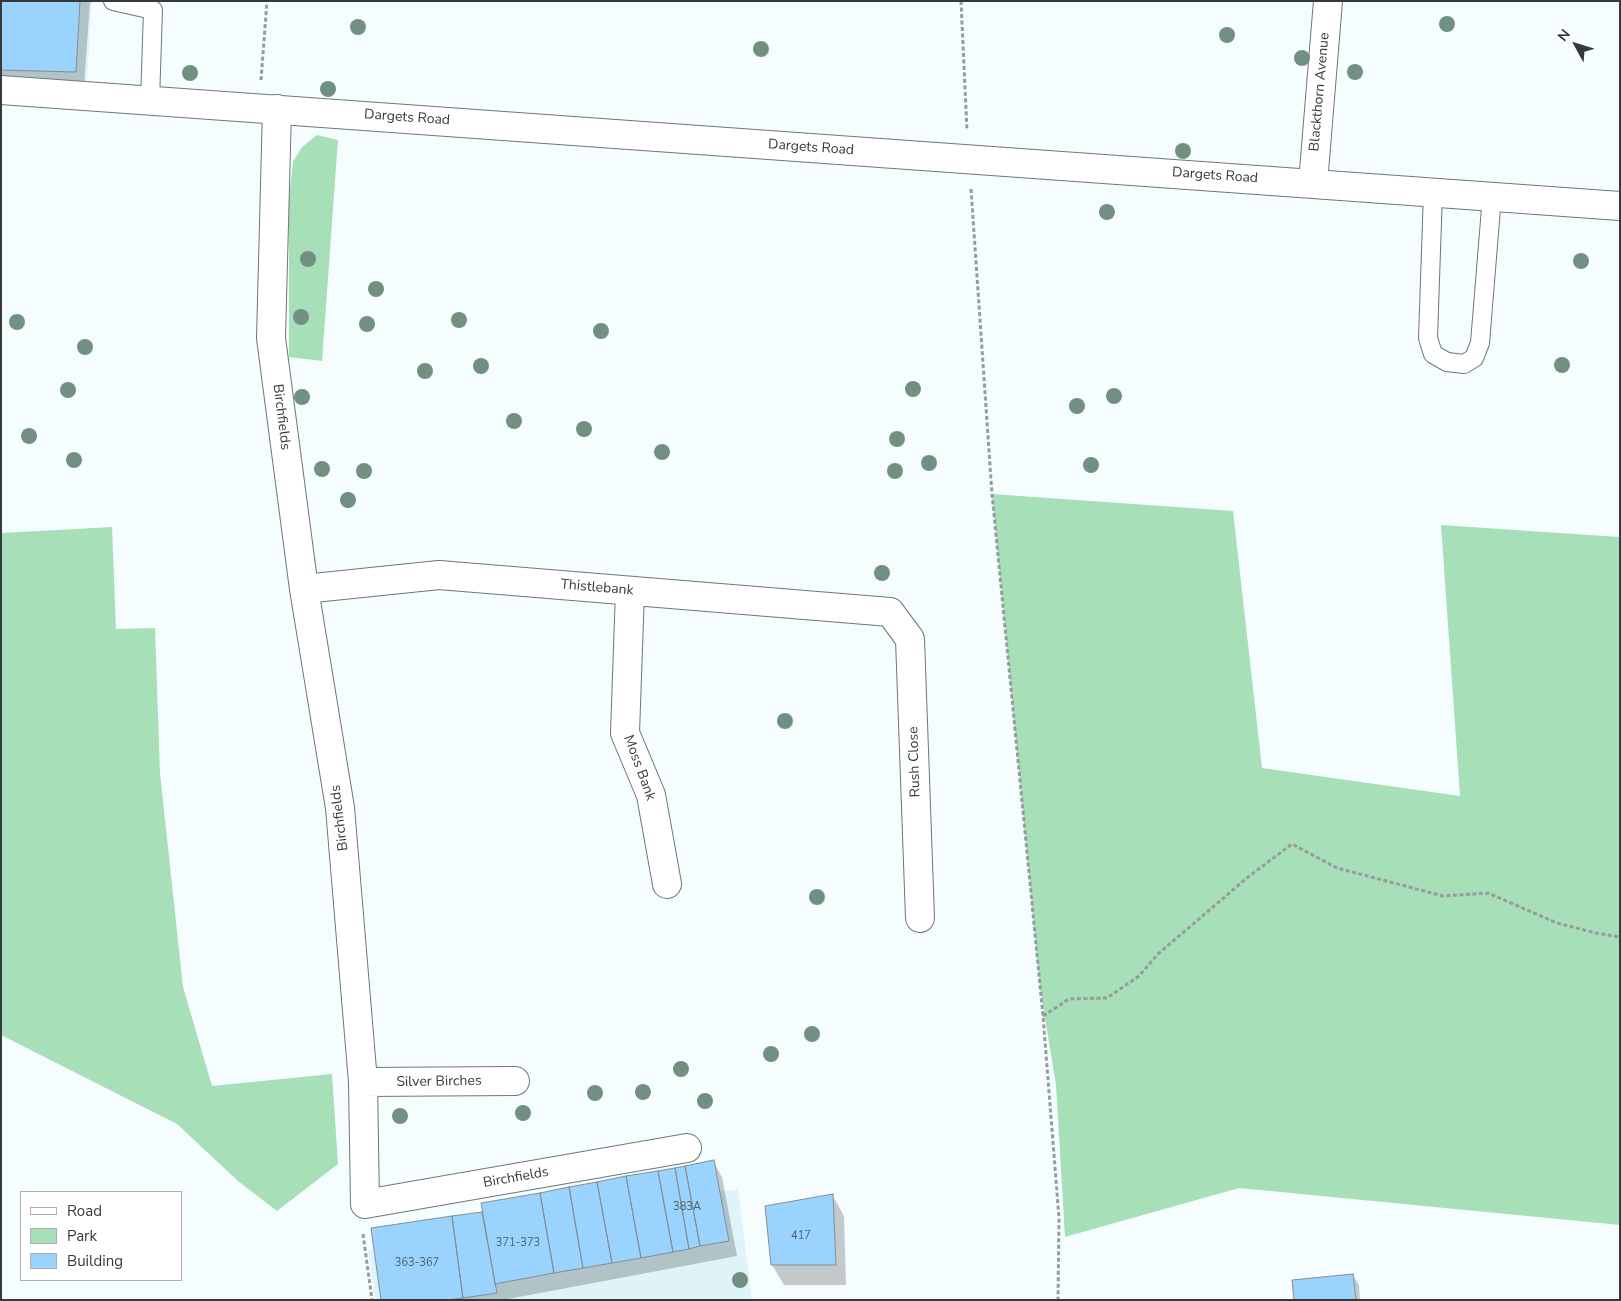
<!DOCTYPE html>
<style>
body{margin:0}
#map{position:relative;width:1621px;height:1301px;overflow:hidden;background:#f6fdfe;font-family:"Nunito Sans",sans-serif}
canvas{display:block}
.frame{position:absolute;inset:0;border:2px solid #34393a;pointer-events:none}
.legend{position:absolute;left:20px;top:1191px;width:162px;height:90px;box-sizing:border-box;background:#fff;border:1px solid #aeb0b0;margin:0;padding:6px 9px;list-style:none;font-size:15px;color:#34393a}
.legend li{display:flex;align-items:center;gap:10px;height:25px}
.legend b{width:25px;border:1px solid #aeb0b0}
.north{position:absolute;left:1551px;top:20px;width:50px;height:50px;-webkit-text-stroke:4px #fff;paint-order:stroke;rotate:309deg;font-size:14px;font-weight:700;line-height:20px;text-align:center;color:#34393a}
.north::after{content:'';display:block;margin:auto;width:18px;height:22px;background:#34393a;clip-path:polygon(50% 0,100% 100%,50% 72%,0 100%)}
</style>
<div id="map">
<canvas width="1621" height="1301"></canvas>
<div class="frame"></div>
<ul class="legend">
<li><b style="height:6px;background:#fff"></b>Road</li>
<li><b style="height:14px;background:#a6dfb8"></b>Park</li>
<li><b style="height:14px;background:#9bd3ff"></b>Building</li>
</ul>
<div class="north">N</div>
</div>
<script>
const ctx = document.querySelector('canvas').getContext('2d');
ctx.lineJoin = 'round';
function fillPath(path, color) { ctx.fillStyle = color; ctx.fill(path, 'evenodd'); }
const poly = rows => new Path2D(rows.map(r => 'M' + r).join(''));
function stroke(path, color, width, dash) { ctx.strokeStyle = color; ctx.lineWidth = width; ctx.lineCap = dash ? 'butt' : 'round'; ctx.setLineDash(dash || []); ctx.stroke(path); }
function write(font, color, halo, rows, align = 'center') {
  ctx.font = font + ' "Nunito Sans",sans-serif'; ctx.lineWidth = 5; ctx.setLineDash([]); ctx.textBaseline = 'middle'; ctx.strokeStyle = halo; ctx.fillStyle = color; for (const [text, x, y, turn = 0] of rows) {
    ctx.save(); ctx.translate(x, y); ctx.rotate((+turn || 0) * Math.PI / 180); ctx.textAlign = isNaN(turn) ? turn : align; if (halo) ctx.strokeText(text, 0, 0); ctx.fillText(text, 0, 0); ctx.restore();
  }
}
const built = poly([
 [1,1,92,1,87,81,1,75],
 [738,1189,752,1300,376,1300,368,1250]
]);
const green = poly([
 [317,135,338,140,322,361,289,357,289,199,293,162,302,147],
 [992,494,1233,511,1262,768,1460,796,1441,525,1620,537,1620,1225,1239,1188,1065,1237,1056,1085,1040,988],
 [112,527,116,629,155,628,160,773,183,987,212,1086,332,1074,338,1164,277,1211,238,1181,177,1124,1,1035,1,533]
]);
const shadow = poly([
 [1,1,90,1,84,87,1,85],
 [713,1161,722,1177,737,1256,503,1300,383,1300,373,1229,484,1214],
 [833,1196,844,1216,846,1285,784,1285,772,1265],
 [1353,1275,1359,1285,1360,1300,1296,1300]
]);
const building = poly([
 [1,1,80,1,76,72,1,70,1,1],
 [714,1160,729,1241,700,1246,685,1166,714,1160],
 [685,1166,700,1246,689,1249,675,1168,685,1166],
 [675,1168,689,1249,673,1252,658,1171,675,1168],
 [658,1171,673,1252,641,1258,626,1176,658,1171],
 [626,1176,641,1258,612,1263,597,1182,626,1176],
 [597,1182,612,1263,583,1268,569,1187,597,1182],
 [569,1187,583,1268,554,1273,540,1193,569,1187],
 [540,1193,554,1273,495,1284,481,1203,540,1193],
 [833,1194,836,1265,771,1265,765,1206,833,1194],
 [482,1212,497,1293,463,1298,452,1216,482,1212],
 [452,1216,463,1298,448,1300,381,1300,371,1228,452,1216],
 [1353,1274,1356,1300,1294,1300,1292,1280,1353,1274]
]);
const path = poly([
 [961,1,967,131],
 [261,80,267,1],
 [971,189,992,494,1043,1016,1059,1218,1058,1300],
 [1043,1016,1069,999,1107,998,1139,976,1158,954,1248,877,1292,844,1337,868,1443,896,1488,893,1557,923,1596,933,1620,937],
 [363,1234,372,1300]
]);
const service = poly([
 [113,1,153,10,150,101],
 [1433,192,1428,338,1433,354,1447,362,1464,364,1474,358,1480,343,1492,196]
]);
const minor = poly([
 [277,109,271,338,304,589,340,808,363,1082,365,1204,687,1148],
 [1313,183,1328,1],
 [304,589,439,575,890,612,910,639,920,918],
 [630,591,625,733,651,795,667,884],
 [363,1082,515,1081]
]);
const tertiary = poly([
 [1,90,1620,206]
]);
const trees = [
 [1447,24],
 [358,27],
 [1227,35],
 [761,49],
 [1302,58],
 [1355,72],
 [190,73],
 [328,89],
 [1183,151],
 [1107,212],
 [308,259],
 [1581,261],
 [376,289],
 [301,317],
 [459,320],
 [17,322],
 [367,324],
 [601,331],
 [85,347],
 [1562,365],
 [481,366],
 [425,371],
 [913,389],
 [68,390],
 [1114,396],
 [302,397],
 [1077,406],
 [514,421],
 [584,429],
 [29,436],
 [897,439],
 [662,452],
 [74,460],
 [929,463],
 [1091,465],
 [322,469],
 [364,471],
 [895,471],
 [348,500],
 [882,573],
 [785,721],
 [817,897],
 [812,1034],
 [771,1054],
 [681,1069],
 [643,1092],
 [595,1093],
 [705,1101],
 [523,1113],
 [400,1116],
 [740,1280]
];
const numberNames = [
 ["383A",687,1207],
 ["417",801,1236],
 ["371-373",518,1243],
 ["363-367",417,1263]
];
const streetNames = [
 ["Blackthorn Avenue",1320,92,-85],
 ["Dargets Road",407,118,4],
 ["Dargets Road",811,148,4],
 ["Dargets Road",1215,176,4],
 ["Birchfields",281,417,83],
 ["Thistlebank",597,588,5],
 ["Rush Close",915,762,-92],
 ["Moss Bank",639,768,70],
 ["Birchfields",340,818,-97],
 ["Silver Birches",439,1082,-1],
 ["Birchfields",516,1178,-10]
];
fillPath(built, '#dff4f9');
fillPath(green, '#a6dfb8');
fillPath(shadow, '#0003');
fillPath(building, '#9bd3ff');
stroke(building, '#858d93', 1);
stroke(service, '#6c7779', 20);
stroke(minor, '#6c7779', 30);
stroke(tertiary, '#6c7779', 30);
stroke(path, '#969c9d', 3, [4, 2.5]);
stroke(service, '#fff', 18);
stroke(minor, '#fff', 28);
stroke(tertiary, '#fff', 28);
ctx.fillStyle = '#729082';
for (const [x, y] of trees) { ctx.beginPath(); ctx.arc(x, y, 8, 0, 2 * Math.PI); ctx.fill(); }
write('11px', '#4e606b', null, numberNames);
write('14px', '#34393a', '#fff', streetNames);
</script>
